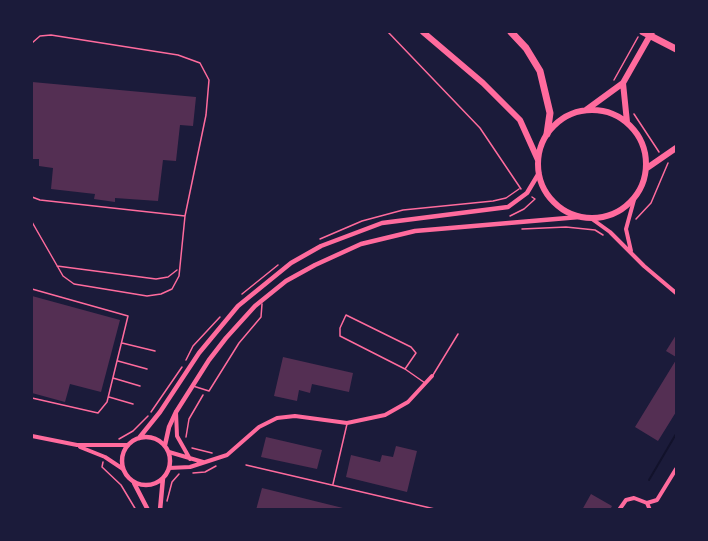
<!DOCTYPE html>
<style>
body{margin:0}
#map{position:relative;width:708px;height:541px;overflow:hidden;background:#1b1b3a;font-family:"Sofia Sans Condensed",sans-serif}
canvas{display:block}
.frame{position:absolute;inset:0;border:33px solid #1b1b3a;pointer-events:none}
</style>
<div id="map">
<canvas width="708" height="541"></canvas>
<div class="frame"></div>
</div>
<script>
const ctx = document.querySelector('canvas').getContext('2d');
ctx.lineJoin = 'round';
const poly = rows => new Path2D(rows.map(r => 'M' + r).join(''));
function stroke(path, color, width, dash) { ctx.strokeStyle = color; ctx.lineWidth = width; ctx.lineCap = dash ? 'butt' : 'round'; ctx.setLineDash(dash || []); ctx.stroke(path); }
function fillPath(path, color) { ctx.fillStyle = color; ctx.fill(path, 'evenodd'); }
const stream = poly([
 [649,480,676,434]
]);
const building = poly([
 [32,82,196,97,193,126,180,125,176,161,163,160,158,201,115,198,115,202,94,199,95,194,51,189,53,168,39,166,39,159,32,159],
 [32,296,120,320,101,392,70,384,65,402,32,393],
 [676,335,676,357,666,351],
 [283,357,353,373,349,392,312,384,310,393,299,390,297,401,274,396],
 [676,360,676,412,658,441,635,427],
 [266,437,322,450,317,469,261,457],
 [396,446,417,451,407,492,346,477,351,455,380,462,382,455,393,457],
 [262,488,347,509,347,510,256,510],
 [591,494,612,506,610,510,582,510]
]);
const path = poly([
 [388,32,480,128,521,189],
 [614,80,638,37],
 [634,114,659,152],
 [510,216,524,209,535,199,532,197],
 [636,219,651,203,668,163],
 [522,229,566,227,595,230,603,235],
 [320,239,362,221,403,210,493,201,506,198,519,189],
 [242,294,278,265],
 [186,360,193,346,220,317],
 [151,412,182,367],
 [186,437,189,419,203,395],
 [119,439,133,431,148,416],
 [192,448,212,453],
 [103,462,102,467,121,485,136,510],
 [193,473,205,472,216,466],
 [167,501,172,482,179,474]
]);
const service = poly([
 [32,43,40,36,51,35,178,55,200,63,209,80,206,115,185,216,179,276,172,289,161,294,147,296,74,284,63,276,32,222],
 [32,197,40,200,185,216],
 [57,266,156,279,168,277,177,270],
 [32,289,128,316,107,402,98,413,32,398],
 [122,343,155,351],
 [118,361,147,369],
 [405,369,416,353,411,347,346,315,340,328,340,336,405,369,425,383],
 [433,375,458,334],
 [113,378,140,386],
 [193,386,209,391,239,343,261,317,262,304],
 [109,397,133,404],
 [246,465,439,510],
 [333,484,347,424]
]);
const minor = poly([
 [592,219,610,232,644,266,676,293],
 [631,251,626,229,634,200],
 [176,412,177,436,190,459],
 [32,436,77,445,128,445],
 [80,447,105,457,123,469],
 [169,452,203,462],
 [169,468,190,467,227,455,259,427,277,418,295,416,347,423,385,415,408,402,432,376],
 [647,503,657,500,676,469],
 [619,510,626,500,634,498,647,503,650,510]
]);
const tertiary = poly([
 '122 461a24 24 0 1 1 48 0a24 24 0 1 1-48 0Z',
 [139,438,160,412,199,353,238,306,291,263,321,246,382,223,508,207,527,193,539,173],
 [165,445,169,427,176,412,209,360,226,338,255,306,286,281,315,265,361,244,415,231,579,217],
 [134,483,148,510],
 [160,510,163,478]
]);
const trunk = poly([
 [423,32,483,83,520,120,538,160],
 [623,83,627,122],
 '538 164a54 54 0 1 1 108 0a54 54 0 1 1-108 0Z',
 [586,110,623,83,652,32],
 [647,168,676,148]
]);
const motorway = poly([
 [511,32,526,48,540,71,550,113,547,134],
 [643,32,676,49]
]);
stroke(stream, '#12122b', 2);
fillPath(building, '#542f53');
stroke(path, '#ff6b9d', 1.5);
stroke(service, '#ff6b9d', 1.5);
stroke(minor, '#ff6b9d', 4);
stroke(tertiary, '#ff6b9d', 4.5);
stroke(trunk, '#ff6b9d', 6);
stroke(motorway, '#ff6b9d', 7);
</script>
